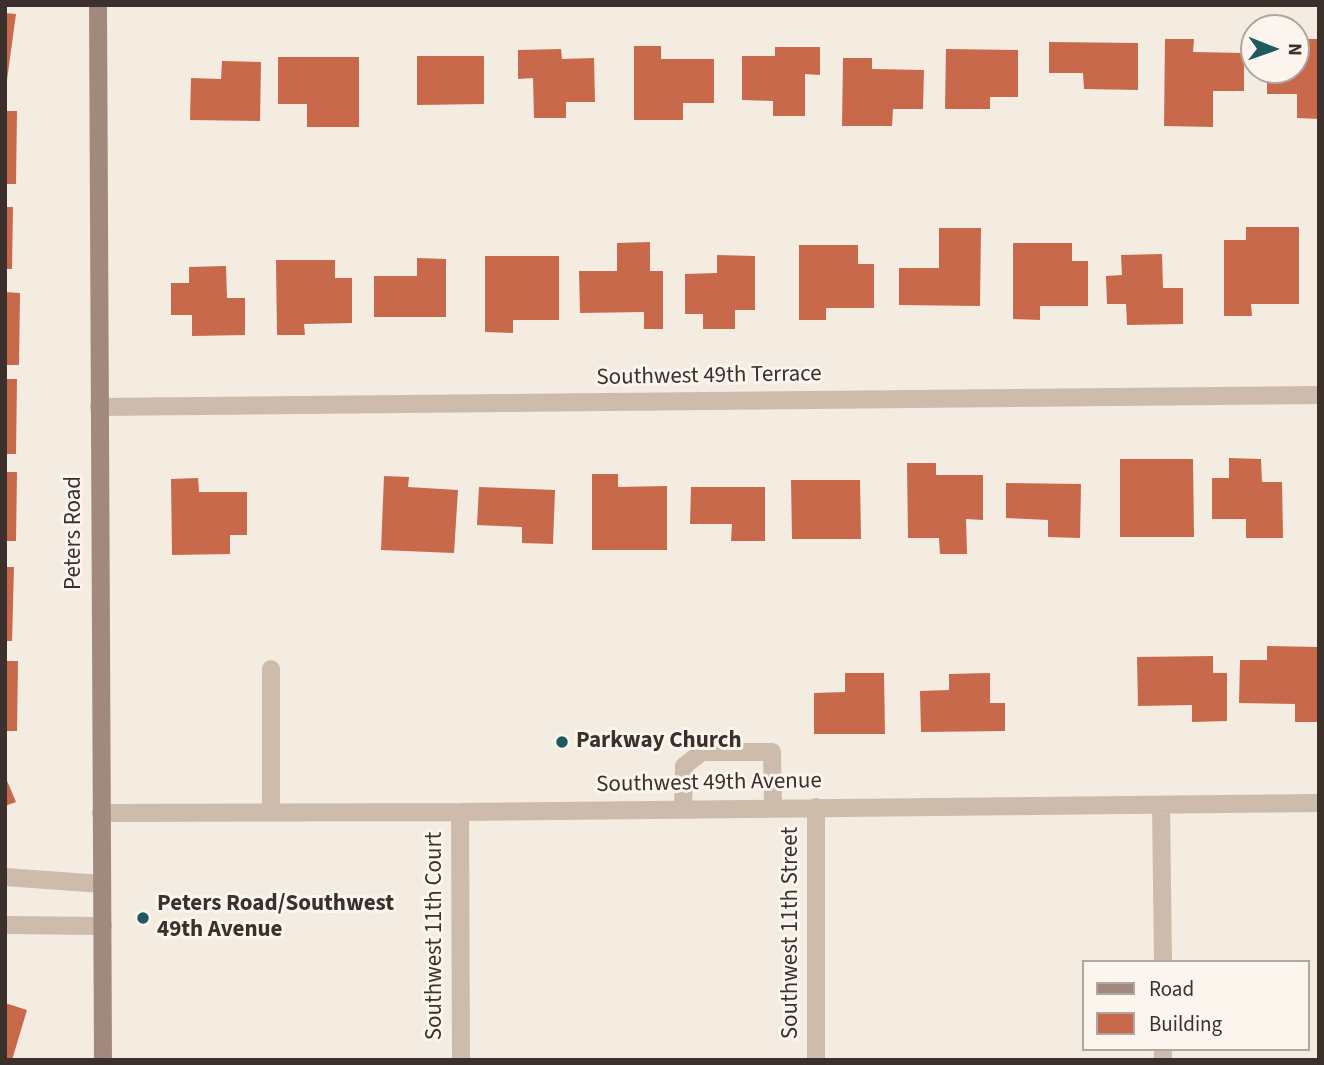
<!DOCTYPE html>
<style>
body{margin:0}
#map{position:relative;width:1324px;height:1065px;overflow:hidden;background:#f4ebe1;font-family:"Source Sans 3",sans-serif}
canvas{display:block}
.frame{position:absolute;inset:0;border:7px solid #3b302b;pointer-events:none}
.legend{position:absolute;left:1082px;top:960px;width:228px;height:91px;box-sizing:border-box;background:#fbf5ee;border:2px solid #aea6a0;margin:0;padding:9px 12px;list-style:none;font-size:21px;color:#3b302b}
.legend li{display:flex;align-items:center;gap:14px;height:35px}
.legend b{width:35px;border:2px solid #aea6a0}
.north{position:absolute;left:1240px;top:14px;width:70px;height:70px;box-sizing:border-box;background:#fbf5ee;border:2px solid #aea6a0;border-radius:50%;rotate:91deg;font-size:19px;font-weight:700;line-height:28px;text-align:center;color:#3b302b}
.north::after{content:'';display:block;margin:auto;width:24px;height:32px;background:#1f5a5e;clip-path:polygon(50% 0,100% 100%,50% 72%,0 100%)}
</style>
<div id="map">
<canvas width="1324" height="1065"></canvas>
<div class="frame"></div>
<ul class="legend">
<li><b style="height:9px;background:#a18a7d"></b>Road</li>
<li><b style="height:19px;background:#c8694b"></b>Building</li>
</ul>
<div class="north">N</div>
</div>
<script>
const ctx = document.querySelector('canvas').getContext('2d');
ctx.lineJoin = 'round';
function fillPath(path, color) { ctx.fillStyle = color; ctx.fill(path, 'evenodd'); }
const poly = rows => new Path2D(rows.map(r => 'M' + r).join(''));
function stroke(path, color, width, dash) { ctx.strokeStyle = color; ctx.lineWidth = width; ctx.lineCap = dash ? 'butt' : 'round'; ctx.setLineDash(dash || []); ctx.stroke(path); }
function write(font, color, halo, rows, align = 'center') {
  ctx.font = font + ' "Source Sans 3",sans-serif'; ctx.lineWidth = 6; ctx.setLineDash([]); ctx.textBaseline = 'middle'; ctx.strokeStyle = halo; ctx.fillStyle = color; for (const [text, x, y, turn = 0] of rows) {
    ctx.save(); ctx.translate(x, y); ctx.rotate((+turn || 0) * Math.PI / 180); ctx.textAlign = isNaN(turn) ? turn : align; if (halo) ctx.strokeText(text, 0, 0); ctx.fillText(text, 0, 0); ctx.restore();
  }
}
const building = poly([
 [5,13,16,14,7,80,5,80],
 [1165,39,1194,39,1193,52,1244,53,1244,91,1213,91,1213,127,1164,126],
 [1300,39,1319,39,1319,119,1297,118,1297,94,1267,94,1267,70,1296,70,1296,49,1300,49],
 [1049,42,1138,43,1138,90,1084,89,1083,73,1049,73],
 [634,46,661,46,661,59,714,59,714,103,683,103,683,120,634,120],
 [775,47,820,47,820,75,805,74,805,116,773,116,773,101,742,100,742,56,775,56],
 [561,49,562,59,594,58,595,102,566,102,566,118,534,118,533,78,518,79,518,50],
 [946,49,1018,50,1018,97,990,97,990,109,945,109],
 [417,56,484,56,484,104,417,105],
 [278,57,359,57,359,127,307,127,307,104,278,104],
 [843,58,872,58,872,69,924,70,923,109,893,109,892,126,842,126],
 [222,61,261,62,260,121,190,120,191,78,221,79],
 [5,111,17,111,16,184,5,184],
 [5,207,13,207,12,269,5,269],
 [1246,227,1299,227,1299,304,1251,304,1252,316,1224,316,1224,240,1246,240],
 [939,228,981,228,980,306,899,305,899,268,939,268],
 [650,242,650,271,663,271,663,329,644,329,644,312,580,313,579,271,617,271,617,243],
 [1013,243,1072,243,1072,261,1088,261,1088,306,1040,306,1040,320,1013,319],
 [799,245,858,245,858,264,874,264,874,308,826,308,826,320,799,320],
 [1162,254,1163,288,1183,288,1183,324,1127,325,1126,304,1107,304,1106,276,1122,275,1121,255],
 [717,255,755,256,755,310,735,310,735,329,703,329,703,314,685,314,685,274,717,273],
 [485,256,559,256,559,320,513,320,513,333,485,332],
 [417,258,446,259,446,317,374,317,374,276,417,276],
 [276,260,335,260,335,278,352,278,352,323,304,324,305,335,277,335],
 [226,266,227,298,245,298,245,335,192,336,192,315,171,315,171,283,189,283,189,267],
 [5,292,20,293,19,365,5,365],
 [5,379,17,379,16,454,5,454],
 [1229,458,1261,459,1262,482,1282,482,1283,538,1246,538,1246,519,1212,519,1212,478,1229,478],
 [1120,459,1193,459,1194,537,1120,537],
 [907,463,936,463,936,475,983,475,983,520,966,519,967,554,940,554,939,538,908,538],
 [5,472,17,472,16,541,5,541],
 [592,474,618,474,618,487,667,486,667,550,592,550],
 [384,476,409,477,408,487,458,490,454,553,381,550],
 [198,478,199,492,247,492,247,535,230,535,230,554,172,555,171,479],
 [791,480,860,480,861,539,792,539],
 [1006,483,1081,484,1080,538,1048,537,1048,520,1006,518],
 [479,487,555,490,553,544,522,543,522,527,477,525],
 [691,487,765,487,765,541,731,541,732,524,690,524],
 [5,567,14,567,12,641,5,641],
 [1267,646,1319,647,1319,722,1295,722,1295,704,1239,703,1240,660,1267,660],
 [1213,656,1213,673,1227,673,1227,721,1192,722,1192,705,1138,706,1137,657],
 [5,661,18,661,17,731,5,731],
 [845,673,884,673,885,734,814,734,814,693,845,692],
 [990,673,990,703,1005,703,1005,731,921,732,920,691,949,690,949,674],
 [5,776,16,802,5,806],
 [5,1003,27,1010,12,1060,5,1059]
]);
const service = poly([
 [271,669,271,812],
 [683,809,684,766,702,752,772,752,773,807]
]);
const minor = poly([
 [99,407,1319,395],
 [1161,805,1163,962],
 [460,812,461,1060],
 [101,813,460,812,1319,803],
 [5,877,102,884],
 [5,925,103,926],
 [1163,1049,1163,1060],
 [816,1060,816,807]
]);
const secondary = poly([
 [98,5,103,1060]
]);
const markers = [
 [562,742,7,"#1f5a5e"],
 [143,918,7,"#1f5a5e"]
];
const streetNames = [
 ["Southwest 49th Terrace",709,377,-1],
 ["Peters Road",75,533,-90],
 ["Southwest 49th Avenue",709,784,-1],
 ["Southwest 11th Street",792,933,-90],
 ["Southwest 11th Court",436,936,-90]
];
const poiNames = [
 ["Parkway Church",576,742],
 ["Peters Road/Southwest",157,905],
 ["49th Avenue",157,931]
];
fillPath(building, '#c8694b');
stroke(service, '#cdbbac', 18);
stroke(minor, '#cdbbac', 18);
stroke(secondary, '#a18a7d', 18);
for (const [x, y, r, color] of markers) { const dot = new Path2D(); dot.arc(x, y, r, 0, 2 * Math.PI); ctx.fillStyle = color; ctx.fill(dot); stroke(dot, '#fbf5ee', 2.5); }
write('23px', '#3b302b', '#fbf5ee', streetNames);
write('bold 23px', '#3b302b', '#fbf5ee', poiNames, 'left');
</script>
